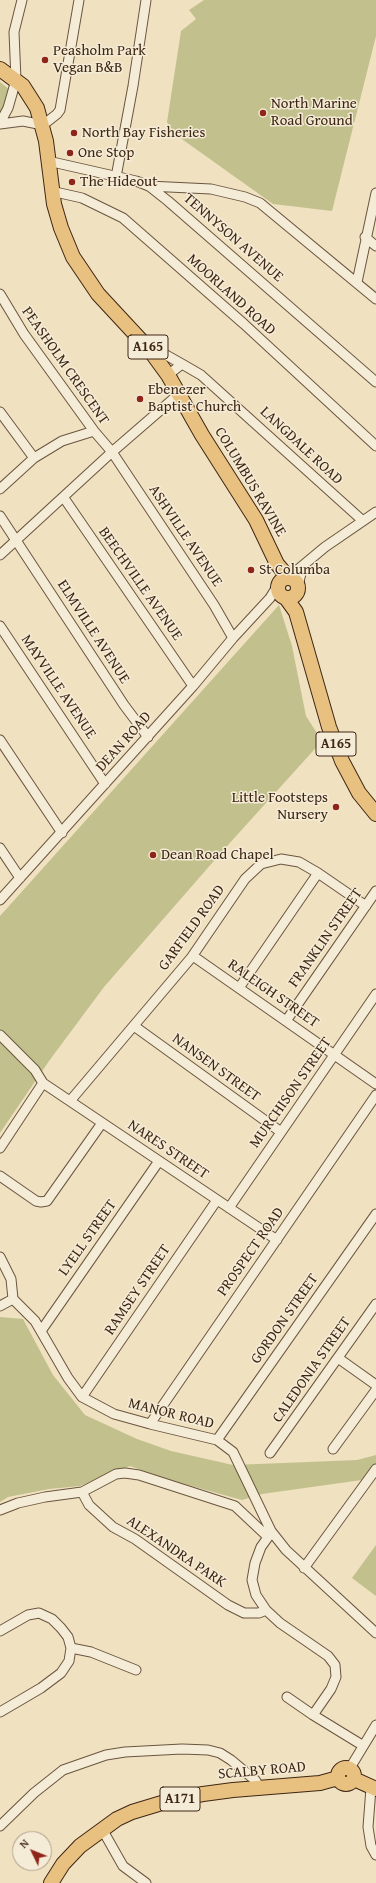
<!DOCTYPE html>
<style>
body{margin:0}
#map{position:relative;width:376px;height:1883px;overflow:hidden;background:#f0e1c1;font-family:"Gentium Book Plus",serif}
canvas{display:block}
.north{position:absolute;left:12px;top:1831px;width:40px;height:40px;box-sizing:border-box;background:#f5ecd7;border:1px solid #ac9d89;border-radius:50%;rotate:313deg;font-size:11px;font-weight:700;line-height:16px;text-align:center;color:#3e2614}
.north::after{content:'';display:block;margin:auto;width:14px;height:18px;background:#8f2418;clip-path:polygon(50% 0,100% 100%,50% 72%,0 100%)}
</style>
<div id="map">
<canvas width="376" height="1883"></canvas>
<div class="north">N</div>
</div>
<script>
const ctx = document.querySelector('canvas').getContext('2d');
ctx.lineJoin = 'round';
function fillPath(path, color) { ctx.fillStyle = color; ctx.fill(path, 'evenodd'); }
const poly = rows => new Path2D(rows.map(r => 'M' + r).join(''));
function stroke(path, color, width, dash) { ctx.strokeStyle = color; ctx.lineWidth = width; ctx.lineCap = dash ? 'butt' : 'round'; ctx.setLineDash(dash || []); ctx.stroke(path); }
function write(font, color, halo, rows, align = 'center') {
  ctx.font = font + ' "Gentium Book Plus",serif'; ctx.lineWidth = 3; ctx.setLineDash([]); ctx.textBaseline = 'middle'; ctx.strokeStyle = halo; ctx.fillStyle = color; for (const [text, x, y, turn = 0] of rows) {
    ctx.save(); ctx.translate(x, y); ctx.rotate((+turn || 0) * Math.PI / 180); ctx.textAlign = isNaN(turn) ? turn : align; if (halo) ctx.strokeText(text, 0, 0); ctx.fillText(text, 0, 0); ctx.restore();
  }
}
const green = poly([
 [204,0,376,0,376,36,332,211,273,204,172,132,167,122,181,31,196,19,189,10],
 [0,82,10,90,0,118],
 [279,605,292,646,306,716,322,741,219,855,104,987,49,1061,0,1133,0,916],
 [0,1317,23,1319,53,1375,85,1415,137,1439,171,1451,233,1465,357,1460,376,1455,376,1478,262,1494,242,1500,166,1479,130,1466,80,1486,49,1489,8,1497,0,1502],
 [376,1545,376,1596,352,1578]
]);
const minor = poly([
 [0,123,8,108,16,80,14,32,22,0],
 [0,124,23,121,43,125,57,114,60,110,79,0],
 [48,161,136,181,149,186,168,201,376,382],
 [116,177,133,86,146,0],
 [148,186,211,189,245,197,260,203,376,299],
 [51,191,82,198,123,218,244,324,376,446],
 [365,237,376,246],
 [357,282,376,193],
 [0,294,24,334,94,431,112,452,214,605,233,638],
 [152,353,159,351,182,364],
 [168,375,182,364,201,375,363,521],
 [0,412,34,458],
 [0,489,34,458,62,441,94,431],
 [64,498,193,686],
 [0,516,124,705,148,737],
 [0,555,112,452,179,394],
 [289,577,325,547,376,512],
 [298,585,303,566],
 [0,626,105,784],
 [0,740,62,833],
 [0,848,20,878],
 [0,900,193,686,233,638,270,598,278,585],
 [193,956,376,1084],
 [239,988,318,873],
 [286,1021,376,891],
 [134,1026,281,1132],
 [0,1035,35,1070,43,1083,0,1148],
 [43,1083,277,1240],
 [70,1101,191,958,245,879,261,864,281,859,299,862,318,873,366,906],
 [0,1176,36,1201,41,1202,47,1201,102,1123],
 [229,1208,376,994],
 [0,1257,11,1279,13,1299,35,1321,68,1378,82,1397,114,1414,150,1424,217,1440,233,1452,271,1531,286,1550,376,1633],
 [0,1306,13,1299],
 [41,1331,159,1161],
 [338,1358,376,1385],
 [82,1397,217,1200],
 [150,1424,376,1095],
 [217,1440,376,1214],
 [333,1449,376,1390],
 [270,1453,376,1304],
 [82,1492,89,1505,113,1527,135,1539,228,1605,244,1613,259,1613,266,1610,280,1623,328,1656,335,1665,336,1677,331,1689,313,1715,362,1745],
 [0,1510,18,1503,45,1497,82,1492,116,1474,125,1473,139,1475,235,1506,268,1537],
 [304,1568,376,1469],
 [266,1610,256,1595,252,1580,255,1563,261,1547,271,1533],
 [0,1631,28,1615,39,1613,52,1619,61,1628,68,1637,71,1648,69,1661,61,1673,41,1688,0,1712],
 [71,1648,91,1652,136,1670],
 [287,1697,313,1715],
 [350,1768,376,1725],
 [371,1788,368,1827,371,1846,376,1855],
 [0,1826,34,1793,63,1770,106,1755,125,1752,182,1749,208,1750,220,1753,231,1760,255,1780,260,1788],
 [102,1829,123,1866,146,1883]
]);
const primary = poly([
 [0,69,23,86,37,108,46,141,54,204,61,228,73,257,98,294,149,349,168,375,202,435,256,520,277,564,288,577],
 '278 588a10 10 0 1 1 20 0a10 10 0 1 1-20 0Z',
 [286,598,296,612,329,727,342,761,359,793,376,814]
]);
const trunk = poly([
 '338 1776a8 8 0 1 1 16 0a8 8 0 1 1-16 0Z',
 [354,1779,376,1789],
 [51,1883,63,1864,80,1846,117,1819,132,1812,175,1799,203,1794,233,1790,320,1783,338,1778]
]);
const markers = [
 [45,60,4,"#8f2418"],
 [263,113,4,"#8f2418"],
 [74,133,4,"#8f2418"],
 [70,153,4,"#8f2418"],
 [72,182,4,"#8f2418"],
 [140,399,4,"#8f2418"],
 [251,570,4,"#8f2418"],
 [336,807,4,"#8f2418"],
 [153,855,4,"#8f2418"]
];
const shields = [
 [148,347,40],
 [336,744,40],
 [180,1799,40]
];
const shieldNames = [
 ["A165",148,347],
 ["A165",336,744],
 ["A171",180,1799]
];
const poiNames = [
 ["Peasholm Park",53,51],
 ["Vegan B&B",53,68],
 ["North Marine",271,104],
 ["Road Ground",271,121],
 ["North Bay Fisheries",82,133],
 ["One Stop",78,153],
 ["The Hideout",80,182],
 ["Ebenezer",148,390],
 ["Baptist Church",148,407],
 ["St Columba",259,570],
 ["Little Footsteps",328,798,"right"],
 ["Nursery",328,815,"right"],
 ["Dean Road Chapel",161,855]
];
const streetNames = [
 ["TENNYSON AVENUE",233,238,41],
 ["MOORLAND ROAD",231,295,42],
 ["PEASHOLM CRESCENT",65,366,55],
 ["LANGDALE ROAD",301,446,43],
 ["COLUMBUS RAVINE",250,482,59],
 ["ASHVILLE AVENUE",185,536,56],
 ["BEECHVILLE AVENUE",140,584,55],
 ["ELMVILLE AVENUE",93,632,57],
 ["MAYVILLE AVENUE",58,687,56],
 ["DEAN ROAD",124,742,-48],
 ["GARFIELD ROAD",192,928,-54],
 ["FRANKLIN STREET",326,938,-55],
 ["RALEIGH STREET",273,994,35],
 ["NANSEN STREET",216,1068,36],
 ["MURCHISON STREET",291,1093,-55],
 ["NARES STREET",168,1150,34],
 ["LYELL STREET",88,1238,-55],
 ["PROSPECT ROAD",251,1252,-55],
 ["RAMSEY STREET",138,1290,-56],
 ["GORDON STREET",285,1319,-55],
 ["CALEDONIA STREET",312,1370,-55],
 ["MANOR ROAD",171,1414,14],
 ["ALEXANDRA PARK",176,1552,34],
 ["SCALBY ROAD",262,1771,-5]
];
fillPath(green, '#c2c08d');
stroke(minor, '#6a553f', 11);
stroke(primary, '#3e2614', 16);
stroke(trunk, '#3e2614', 16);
stroke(minor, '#f5ecd7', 9);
stroke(primary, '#e8c080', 14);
stroke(trunk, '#e8c080', 14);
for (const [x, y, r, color] of markers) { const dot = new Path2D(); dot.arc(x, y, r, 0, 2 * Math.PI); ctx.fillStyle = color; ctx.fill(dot); stroke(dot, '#f5ecd7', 1.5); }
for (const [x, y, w] of shields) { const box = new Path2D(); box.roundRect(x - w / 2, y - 12, w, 24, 3); ctx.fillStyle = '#f5ecd7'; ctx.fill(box); stroke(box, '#3e2614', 1); }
write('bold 14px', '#3e2614', null, shieldNames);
write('15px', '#3e2614', '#f5ecd7', poiNames, 'left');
write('15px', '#3e2614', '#f5ecd7', streetNames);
</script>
